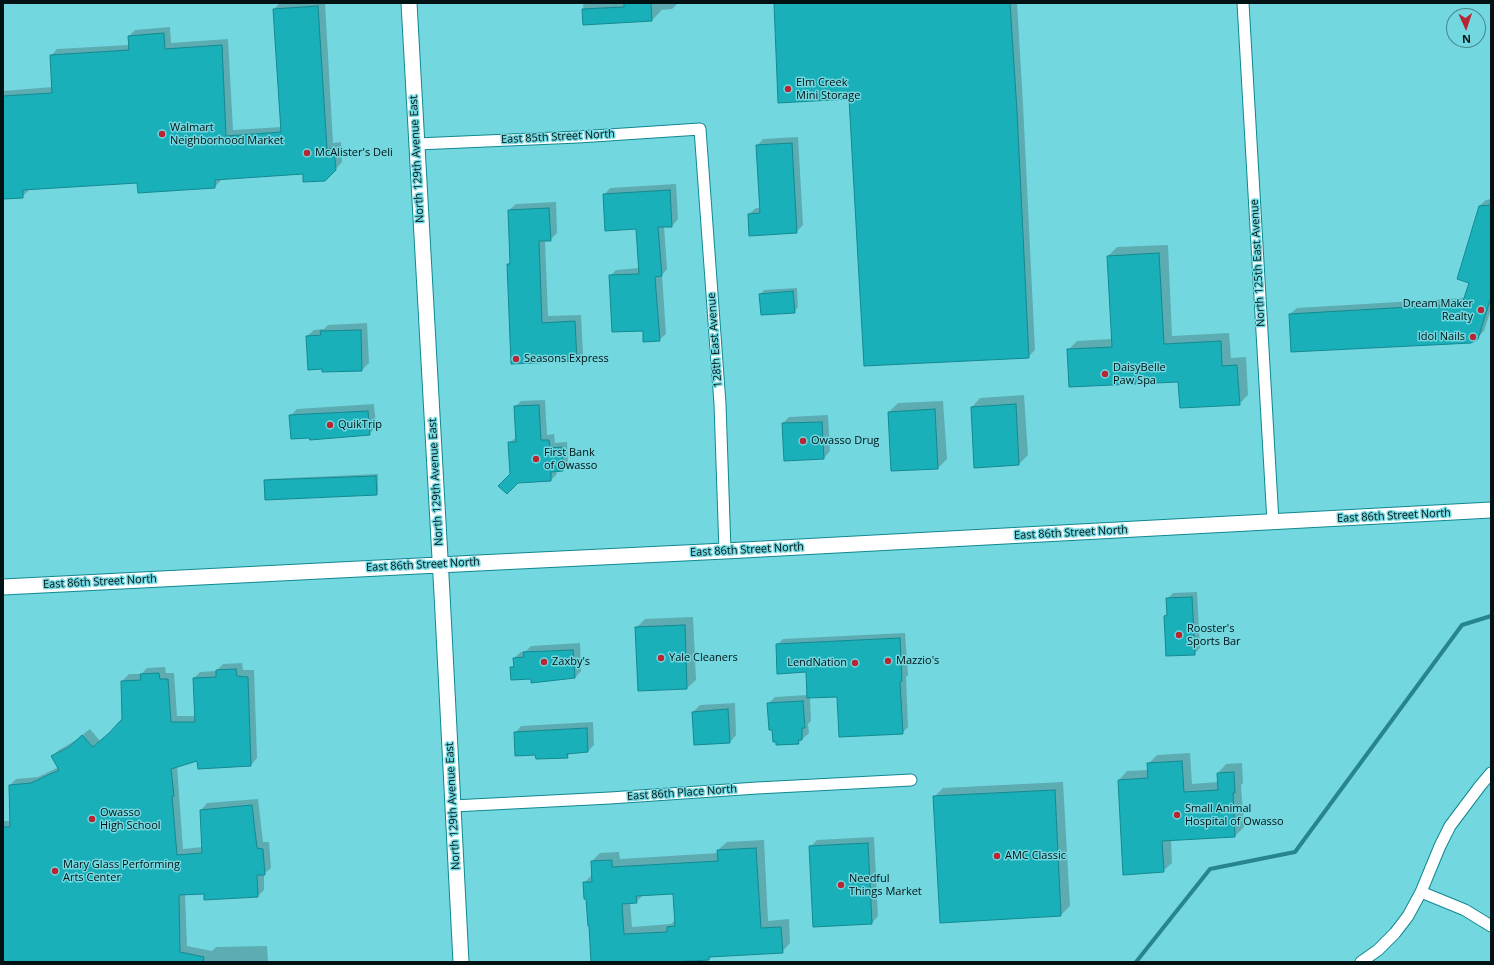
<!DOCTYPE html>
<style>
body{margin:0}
#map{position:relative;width:1494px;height:965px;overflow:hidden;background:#73d7df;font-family:"Open Sans",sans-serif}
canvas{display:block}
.frame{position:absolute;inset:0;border:4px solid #001214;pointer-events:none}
.north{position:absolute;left:1446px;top:8px;width:40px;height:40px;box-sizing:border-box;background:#73d7df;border:1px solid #45888e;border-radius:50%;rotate:177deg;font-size:11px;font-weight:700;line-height:16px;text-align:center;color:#001214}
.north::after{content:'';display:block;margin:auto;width:14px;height:18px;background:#b72632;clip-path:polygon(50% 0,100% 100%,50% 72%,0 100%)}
</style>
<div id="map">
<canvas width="1494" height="965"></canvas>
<div class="frame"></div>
<div class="north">N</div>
</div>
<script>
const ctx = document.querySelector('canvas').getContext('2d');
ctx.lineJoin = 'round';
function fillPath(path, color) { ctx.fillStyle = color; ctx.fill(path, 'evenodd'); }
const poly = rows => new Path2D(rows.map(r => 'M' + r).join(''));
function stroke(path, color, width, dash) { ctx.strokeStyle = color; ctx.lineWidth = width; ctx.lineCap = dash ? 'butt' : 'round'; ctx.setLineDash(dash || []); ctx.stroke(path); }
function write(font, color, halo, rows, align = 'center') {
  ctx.font = font + ' "Open Sans",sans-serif'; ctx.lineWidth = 3; ctx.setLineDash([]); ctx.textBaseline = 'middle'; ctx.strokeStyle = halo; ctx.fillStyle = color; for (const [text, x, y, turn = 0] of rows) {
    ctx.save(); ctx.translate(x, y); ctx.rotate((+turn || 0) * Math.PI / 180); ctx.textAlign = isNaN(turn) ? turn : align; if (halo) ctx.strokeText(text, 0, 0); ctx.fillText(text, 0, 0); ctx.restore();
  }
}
const shadow = poly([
 [280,3,325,3,333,143,341,142,342,162,332,173,304,173,221,179,221,180,215,187,138,182,29,189,29,190,22,197,3,198,3,91,53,87,51,56,57,49,129,45,129,36,135,30,170,27,171,43,228,39,233,130,282,127,274,9],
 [583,3,678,3,672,9,661,10,661,11,652,20,584,24],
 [775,3,1017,3,1023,104,1035,350,1028,357,850,98],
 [798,137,803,225,796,232,749,214,756,208,760,208,757,146,763,139],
 [676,184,678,219,672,226,664,226,667,269,662,275,666,334,659,340,644,330,610,276,616,270,639,268,637,228,604,195,610,188],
 [1491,199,1491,309,1484,331,1477,338,1290,314,1297,308,1465,298,1470,282,1479,206,1486,200],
 [556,202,557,233,550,240,545,240,548,316,581,315,583,354,577,360,512,363,508,264,511,261,509,210,516,204],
 [1168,245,1172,336,1229,333,1231,358,1246,357,1248,395,1239,404,1179,381,1068,350,1077,341,1112,339,1108,256,1117,247],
 [797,288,798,307,794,312,760,294,764,290],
 [367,323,369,363,362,370,323,371,307,336,314,330,324,329,328,325],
 [1024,395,1028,455,1019,464,975,467,972,407,980,398],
 [545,400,547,435,554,434,555,443,567,442,568,464,562,470,556,470,557,474,551,480,511,475,509,443,517,437,515,407,521,401],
 [943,401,947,459,938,468,892,470,889,412,898,403],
 [374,404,376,427,369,434,290,416,297,409],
 [828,415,830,451,824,458,783,423,789,417],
 [378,474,378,492,377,494,265,481,267,479],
 [1197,592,1200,648,1194,654,1165,616,1167,614,1167,599,1173,593],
 [693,617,696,680,687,688,636,628,645,619],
 [905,633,908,675,906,677,908,727,902,733,838,696,810,697,811,721,808,724,809,733,798,743,768,704,775,697,808,695,807,671,777,645,783,639],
 [580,643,581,671,575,678,532,682,531,678,511,668,515,664,514,658,521,652,526,651,531,646],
 [242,663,243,670,254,670,257,758,251,765,198,760,177,766,183,849,203,847,201,810,207,803,258,799,263,842,269,842,271,868,264,874,264,890,258,896,205,893,185,894,187,946,212,951,216,947,267,946,268,962,3,962,3,821,11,821,10,785,16,779,38,777,59,767,52,756,59,750,76,740,90,729,100,741,114,730,123,719,122,681,129,674,141,674,147,668,165,667,166,673,174,673,177,716,196,716,194,678,200,672,216,671,223,664],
 [735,703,736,735,730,742,693,712,700,705],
 [593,722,594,745,588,751,571,752,567,757,536,754,515,733,521,726],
 [1190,753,1192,784,1218,782,1218,773,1226,764,1242,763,1243,783,1241,785,1244,827,1235,836,1171,840,1172,863,1163,871,1119,780,1127,771,1149,770,1148,764,1157,755],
 [1063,782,1070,906,1061,915,934,797,943,788],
 [874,837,878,916,872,923,810,847,817,840],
 [764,840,768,921,789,919,790,943,782,952,712,956,709,959,654,962,592,962,587,898,584,883,592,875,592,861,600,853,619,852,620,859,719,853,718,850,727,842],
 [674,893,676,919,671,924,632,927,630,902,636,902,643,895]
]);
const stream = poly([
 [1136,962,1210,869,1295,852,1462,625,1491,616]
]);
const building = poly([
 [624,3,651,3,652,21,583,25,582,9,624,7,624,3],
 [774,3,1010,3,1017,111,1029,358,864,366,849,99,778,103,774,3],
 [318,6,327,149,334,148,336,170,325,181,303,182,303,174,229,179,215,180,215,188,138,193,137,183,23,190,23,198,3,199,3,96,52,93,50,55,129,50,128,36,164,33,165,49,222,45,226,136,281,132,273,9,318,6],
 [792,143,797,233,749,236,748,214,760,213,756,145,792,143],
 [670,190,672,227,658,227,662,276,655,277,660,341,643,342,643,331,612,332,609,275,639,274,636,229,605,231,603,194,670,190],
 [1491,205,1491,297,1478,339,1471,343,1291,352,1289,314,1462,304,1469,283,1457,279,1479,206,1491,205],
 [549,208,551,241,539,241,542,323,575,321,577,361,511,364,507,264,510,264,508,210,549,208],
 [1159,253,1164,344,1221,341,1222,366,1237,365,1240,405,1180,408,1178,382,1069,387,1067,349,1112,347,1107,256,1159,253],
 [793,291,795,313,761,315,759,294,793,291],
 [361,330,362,371,322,372,322,369,308,370,306,336,321,335,320,331,361,330],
 [1016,404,1019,465,974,468,971,407,1016,404],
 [539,405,541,440,549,440,550,448,562,447,563,471,551,472,551,481,518,483,507,494,498,486,510,474,508,442,516,442,514,406,539,405],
 [935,409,938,469,891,471,888,412,935,409],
 [368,411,370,435,310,440,309,438,291,439,289,415,368,411],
 [822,422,824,459,784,461,782,423,822,422],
 [376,476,377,495,265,500,264,480,376,476],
 [1192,597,1195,655,1166,656,1164,616,1167,615,1166,598,1192,597],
 [685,625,687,689,638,691,635,627,685,625],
 [900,638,902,681,900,682,903,734,839,737,837,697,807,698,806,672,777,674,776,644,900,638],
 [573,650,575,678,531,683,531,679,511,680,510,667,514,667,513,658,524,657,523,652,573,650],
 [236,669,237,676,248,677,251,766,198,769,197,761,171,769,174,796,172,796,177,855,202,853,200,810,252,805,257,848,263,849,265,875,257,875,258,897,204,900,204,894,179,895,180,952,204,957,203,962,3,962,3,827,10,827,9,785,31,783,59,770,51,756,69,747,82,735,93,747,109,733,122,719,121,681,141,680,140,674,159,673,160,679,168,679,171,722,195,722,193,678,216,677,216,670,236,669],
 [803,701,805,728,802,728,802,740,798,740,799,744,776,745,776,742,773,742,772,730,769,730,767,703,803,701],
 [728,709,730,743,694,745,692,712,728,709],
 [587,728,588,752,567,754,568,758,536,759,535,755,515,756,514,732,587,728],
 [1182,761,1184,792,1218,790,1217,773,1234,772,1235,793,1233,793,1235,837,1162,841,1164,872,1123,875,1118,780,1148,778,1147,763,1182,761],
 [1055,790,1061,916,940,923,933,796,1055,790],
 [868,843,872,924,813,927,809,846,868,843],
 [756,848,761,928,781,927,783,953,709,957,709,960,672,962,591,962,589,926,588,926,586,899,584,899,583,882,592,882,591,861,612,860,612,867,718,861,717,850,756,848],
 [673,894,675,926,667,927,667,932,624,934,622,904,637,903,636,896,673,894]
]);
const minor = poly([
 [1243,3,1273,522],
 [417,144,578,137,700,129,720,404,725,551],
 [453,806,610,798,757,788,911,780],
 [1421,892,1465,910,1491,926],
 [1361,962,1378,950,1395,933,1408,916,1421,892,1440,846,1450,826,1480,786,1491,773]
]);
const secondary = poly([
 [409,3,442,594,461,962],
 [3,587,478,563,725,551,1491,510]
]);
const markers = [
 [788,89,4,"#b72632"],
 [162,134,4,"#b72632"],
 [307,153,4,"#b72632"],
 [1481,310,4,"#b72632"],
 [1473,337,4,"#b72632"],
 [516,359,4,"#b72632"],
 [1105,374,4,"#b72632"],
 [330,425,4,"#b72632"],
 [803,441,4,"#b72632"],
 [536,459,4,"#b72632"],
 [1179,635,4,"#b72632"],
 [661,658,4,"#b72632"],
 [888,661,4,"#b72632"],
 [544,662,4,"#b72632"],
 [855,663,4,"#b72632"],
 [1177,815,4,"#b72632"],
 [92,819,4,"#b72632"],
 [997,856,4,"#b72632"],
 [55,871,4,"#b72632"],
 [841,885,4,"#b72632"]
];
const poiNames = [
 ["Elm Creek",796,83],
 ["Mini Storage",796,96],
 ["Walmart",170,128],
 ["Neighborhood Market",170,141],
 ["McAlister's Deli",315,153],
 ["Dream Maker",1473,304,"right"],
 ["Realty",1473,317,"right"],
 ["Idol Nails",1465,337,"right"],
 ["Seasons Express",524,359],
 ["DaisyBelle",1113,368],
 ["Paw Spa",1113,381],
 ["QuikTrip",338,425],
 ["Owasso Drug",811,441],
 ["First Bank",544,453],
 ["of Owasso",544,466],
 ["Rooster's",1187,629],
 ["Sports Bar",1187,642],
 ["Yale Cleaners",669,658],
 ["Mazzio's",896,661],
 ["Zaxby's",552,662],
 ["LendNation",847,663,"right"],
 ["Small Animal",1185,809],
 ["Hospital of Owasso",1185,822],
 ["Owasso",100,813],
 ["High School",100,826],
 ["AMC Classic",1005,856],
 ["Mary Glass Performing",63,865],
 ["Arts Center",63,878],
 ["Needful",849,879],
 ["Things Market",849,892]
];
const streetNames = [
 ["East 85th Street North",558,137,-3],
 ["North 129th Avenue East",417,159,-93],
 ["North 125th East Avenue",1258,263,-93],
 ["128th East Avenue",715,340,-94],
 ["North 129th Avenue East",436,482,-93],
 ["East 86th Street North",1394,516,-3],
 ["East 86th Street North",1071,533,-3],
 ["East 86th Street North",747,550,-3],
 ["East 86th Street North",423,565,-3],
 ["East 86th Street North",100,582,-3],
 ["East 86th Place North",682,793,-4],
 ["North 129th Avenue East",453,806,-93]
];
fillPath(shadow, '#0003');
stroke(stream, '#27858c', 4);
fillPath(building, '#19b0ba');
stroke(building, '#138991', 1);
stroke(minor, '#118891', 13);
stroke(secondary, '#118891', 17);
stroke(minor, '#fff', 11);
stroke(secondary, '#fff', 15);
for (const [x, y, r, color] of markers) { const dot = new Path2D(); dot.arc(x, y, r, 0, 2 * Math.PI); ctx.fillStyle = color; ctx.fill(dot); stroke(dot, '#73d7df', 1.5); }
write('11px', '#001214', '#73d7df', poiNames, 'left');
write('11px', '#001214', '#73d7df', streetNames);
</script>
